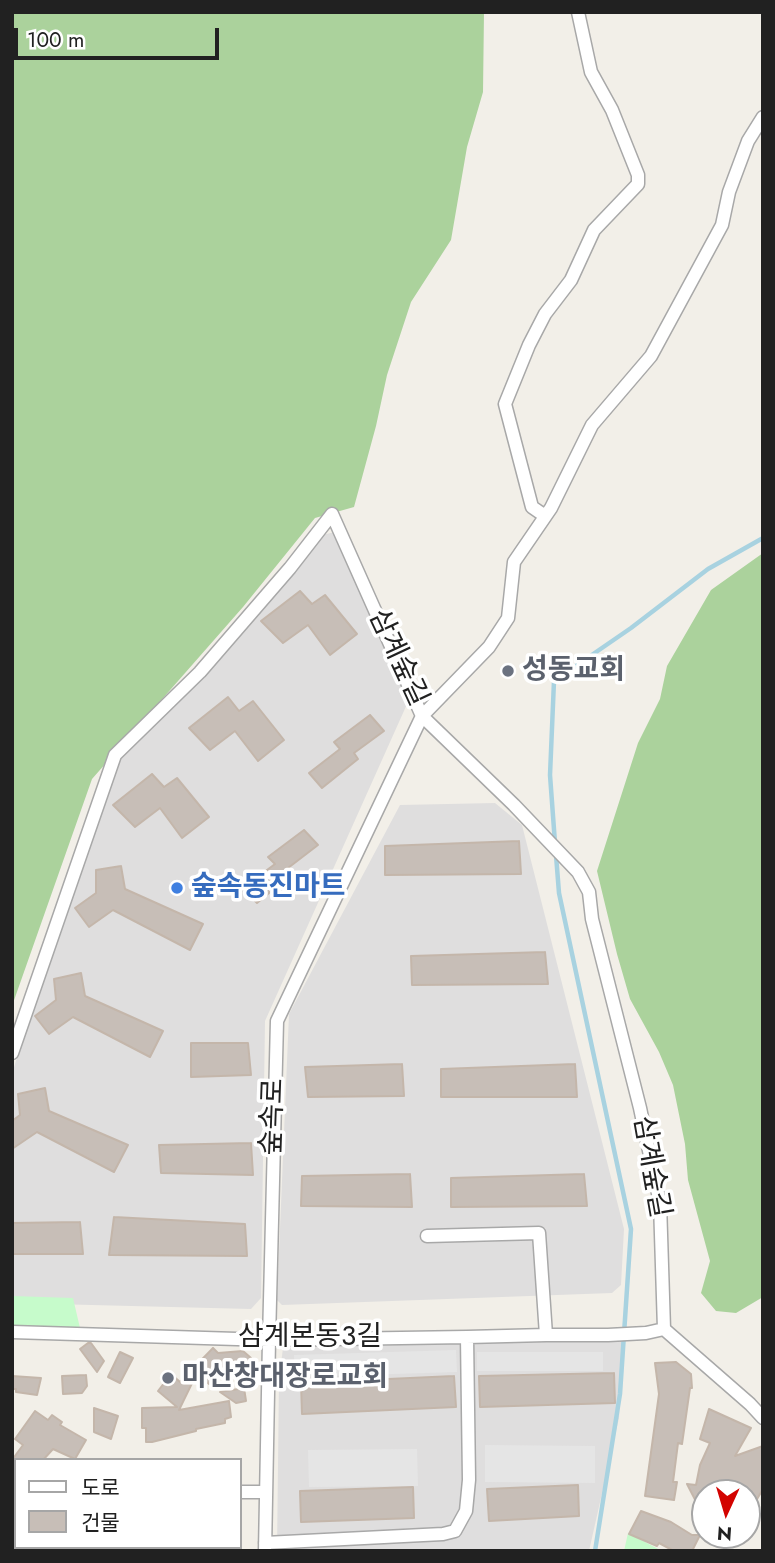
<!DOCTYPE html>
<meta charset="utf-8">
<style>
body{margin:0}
#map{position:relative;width:775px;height:1563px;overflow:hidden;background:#f2efe8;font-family:Jost,"Noto Sans KR",sans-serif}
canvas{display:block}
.frame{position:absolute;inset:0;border:14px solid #212121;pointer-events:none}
.legend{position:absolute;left:14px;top:1458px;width:228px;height:91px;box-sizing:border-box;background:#fff;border:2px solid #a6a6a6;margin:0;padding:9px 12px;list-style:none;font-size:21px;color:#212121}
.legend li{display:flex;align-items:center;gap:14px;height:35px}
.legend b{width:35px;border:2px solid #a6a6a6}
.north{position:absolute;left:691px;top:1479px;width:70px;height:70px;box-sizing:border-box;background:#fff;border:2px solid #a6a6a6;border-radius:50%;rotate:184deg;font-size:19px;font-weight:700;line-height:28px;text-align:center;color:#212121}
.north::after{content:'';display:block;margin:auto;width:24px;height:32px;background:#d30300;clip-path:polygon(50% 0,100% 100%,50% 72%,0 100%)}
.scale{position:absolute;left:14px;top:28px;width:205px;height:32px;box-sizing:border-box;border:4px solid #212121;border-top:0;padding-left:9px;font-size:21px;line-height:24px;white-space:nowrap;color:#212121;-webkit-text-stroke:5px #fff;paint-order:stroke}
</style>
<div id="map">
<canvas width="775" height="1563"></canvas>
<div class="frame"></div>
<ul class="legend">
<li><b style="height:9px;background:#fff"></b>도로</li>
<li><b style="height:19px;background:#c7beb7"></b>건물</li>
</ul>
<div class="north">N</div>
<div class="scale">100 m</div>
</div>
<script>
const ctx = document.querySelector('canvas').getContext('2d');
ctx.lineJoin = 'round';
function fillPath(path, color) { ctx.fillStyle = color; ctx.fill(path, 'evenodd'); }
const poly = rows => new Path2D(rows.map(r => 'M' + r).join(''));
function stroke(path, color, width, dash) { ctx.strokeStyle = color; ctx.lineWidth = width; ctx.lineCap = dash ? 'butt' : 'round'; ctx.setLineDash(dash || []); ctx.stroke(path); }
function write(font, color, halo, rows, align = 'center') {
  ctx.font = font + ' Jost,"Noto Sans KR",sans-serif'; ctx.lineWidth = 7; ctx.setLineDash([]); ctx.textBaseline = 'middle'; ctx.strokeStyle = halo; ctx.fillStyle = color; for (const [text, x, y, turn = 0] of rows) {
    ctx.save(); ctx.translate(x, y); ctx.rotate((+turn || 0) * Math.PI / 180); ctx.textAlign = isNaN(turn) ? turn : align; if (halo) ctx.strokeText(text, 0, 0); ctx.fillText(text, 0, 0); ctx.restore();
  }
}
const residential = poly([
 [335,532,412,693,265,1021,261,1298,251,1309,12,1303,12,1074,39,984,119,758,322,535],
 [495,803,522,825,624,1229,621,1285,612,1293,282,1305,277,1300,289,1014,400,805],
 [620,1339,623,1343,619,1418,589,1551,277,1551,279,1379,283,1348]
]);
const forest = poly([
 [12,12,484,12,483,92,467,147,451,240,411,302,387,375,376,426,354,507,315,518,243,607,92,779,12,1006],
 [763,553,763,1297,736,1313,716,1311,701,1293,710,1261,688,1180,685,1144,673,1085,659,1052,630,999,617,954,597,871,638,743,660,699,667,666,711,590]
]);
const park = poly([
 [12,1296,73,1298,80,1328,12,1327],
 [628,1533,662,1551,624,1551]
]);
const parking = poly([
 [456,1350,457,1372,295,1377,294,1355],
 [477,1352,603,1352,603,1371,477,1371],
 [485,1445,595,1446,595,1483,485,1482],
 [417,1449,418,1486,309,1487,308,1450]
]);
const stream = poly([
 [555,843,550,775,554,681,631,628,708,569,763,538],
 [556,855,559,893,631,1229,620,1394,595,1551]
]);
const building = poly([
 [300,591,312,604,325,595,357,634,330,655,308,625,283,643,261,621,300,591],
 [228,697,239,711,253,701,284,740,258,761,235,731,210,750,189,728,228,697],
 [370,715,384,731,354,753,358,759,322,788,309,773,340,749,334,742,370,715],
 [152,774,164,787,177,778,209,817,182,838,160,808,135,827,113,805,152,774],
 [304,830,318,845,288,868,292,874,257,903,243,888,275,864,268,857,304,830],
 [519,841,521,874,385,875,385,846,519,841],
 [121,866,125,889,203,924,190,950,113,910,89,927,75,908,96,893,96,870,121,866],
 [545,952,548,984,412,985,411,956,545,952],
 [81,973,85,996,163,1031,150,1057,73,1017,49,1034,35,1016,56,1000,54,979,81,973],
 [191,1043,248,1043,251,1075,191,1077,191,1043],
 [402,1064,404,1096,308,1097,305,1067,402,1064],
 [575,1064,577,1097,441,1097,441,1069,575,1064],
 [45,1088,49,1111,128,1145,114,1172,37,1132,12,1149,12,1121,20,1115,18,1094,45,1088],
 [251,1143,253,1175,161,1173,159,1145,251,1143],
 [410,1174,412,1207,301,1206,302,1176,410,1174],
 [584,1174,587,1206,451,1207,451,1178,584,1174],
 [114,1217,245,1224,247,1256,109,1255,114,1217],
 [80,1222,83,1254,12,1254,12,1223,80,1222],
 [88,1343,91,1343,104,1361,97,1372,80,1349,88,1343],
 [213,1348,218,1353,243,1351,251,1358,251,1378,241,1378,231,1359,209,1384,196,1375,179,1410,229,1401,231,1417,225,1419,225,1423,196,1429,196,1431,152,1442,146,1442,146,1428,142,1428,142,1408,177,1407,158,1391,171,1374,180,1382,213,1348],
 [120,1352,133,1358,120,1383,108,1377,120,1352],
 [676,1362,691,1374,692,1388,690,1388,682,1444,678,1443,673,1482,677,1482,674,1500,645,1496,659,1394,655,1363,676,1362],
 [614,1373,615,1403,480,1407,479,1376,614,1373],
 [86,1375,87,1386,82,1393,63,1394,62,1376,86,1375],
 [12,1376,41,1378,37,1395,16,1392,16,1389,12,1389,12,1376],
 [454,1376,456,1407,302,1414,301,1383,454,1376],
 [244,1388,246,1401,236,1403,220,1392,244,1388],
 [94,1408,118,1416,111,1439,94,1432,94,1408],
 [709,1409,751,1428,735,1456,763,1446,763,1489,747,1516,747,1493,705,1493,705,1519,687,1484,696,1485,700,1465,710,1443,700,1439,709,1409],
 [35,1411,48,1420,52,1415,62,1422,60,1425,86,1440,75,1459,53,1449,43,1460,12,1460,23,1445,15,1439,35,1411],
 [578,1485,579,1516,489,1521,487,1489,578,1485],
 [413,1487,414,1518,301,1522,300,1491,413,1487],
 [641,1511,671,1522,692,1535,700,1535,692,1551,674,1551,659,1543,657,1546,629,1534,641,1511]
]);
const minor = poly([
 [545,516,532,507,505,404,529,345,545,314,571,280,594,230,638,184,638,175,612,110,591,72,578,12],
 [12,1053,115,755,200,672,290,568,332,514,422,716,514,805,578,872,589,892,592,919,640,1108,660,1203,664,1329,750,1404,763,1418],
 [427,1236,539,1233,546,1335],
 [12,1332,269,1340,467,1337,546,1335,608,1335,646,1333,664,1329],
 [240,1492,266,1492],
 [12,1502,16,1502],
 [265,1543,443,1534,455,1531,466,1511,469,1480,467,1337],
 [265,1551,269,1340,277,1021,422,716,489,647,508,618,514,562,551,508,592,425,651,356,722,225,729,192,748,141,763,117]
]);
const markers = [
 [508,671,7,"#6b7280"],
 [177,888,7,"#3f7fe0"],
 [168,1378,7,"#6b7280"]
];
const streetNames = [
 ["삼계숲길",397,658,65],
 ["숲속로",274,1117,-88],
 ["삼계숲길",650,1167,80],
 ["삼계본동3길",310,1338]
];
const worshipNames = [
 ["성동교회",522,671],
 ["마산창대장로교회",182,1378]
];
const shopNames = [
 ["숲속동진마트",191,888]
];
fillPath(residential, '#dfdede');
fillPath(forest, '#abd29c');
fillPath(park, '#c6fbcb');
fillPath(parking, '#e5e5e5');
stroke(stream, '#a8d2e0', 4.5);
fillPath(building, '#c7beb7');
stroke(building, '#c4b6aa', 2);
stroke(minor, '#a8a8a8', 15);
stroke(minor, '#fff', 12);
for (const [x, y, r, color] of markers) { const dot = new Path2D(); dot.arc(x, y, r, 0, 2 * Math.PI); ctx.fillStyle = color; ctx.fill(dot); stroke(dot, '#fff', 2.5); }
write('28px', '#212121', '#fff', streetNames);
write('bold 28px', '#5b616d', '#fff', worshipNames, 'left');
write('bold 28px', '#366cbe', '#fff', shopNames, 'left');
</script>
